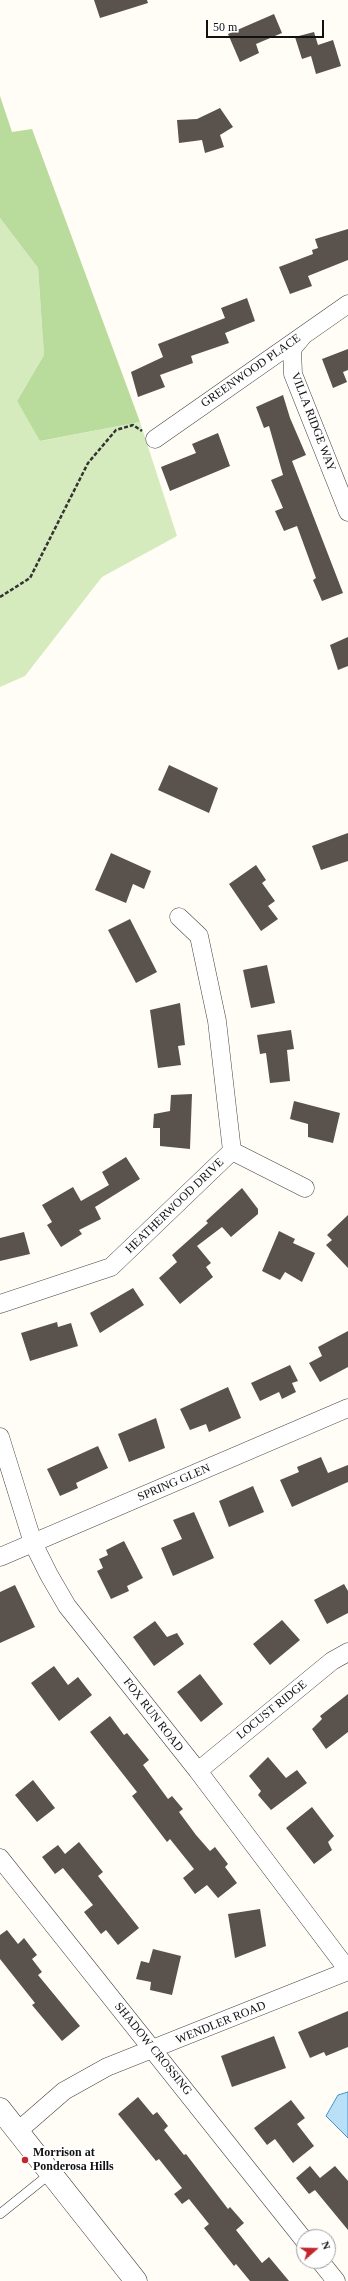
<!DOCTYPE html>
<style>
body{margin:0}
#map{position:relative;width:348px;height:2281px;overflow:hidden;background:#fffdf5;font-family:"Times New Roman",serif}
canvas{display:block}
.north{position:absolute;left:296px;top:2229px;width:40px;height:40px;box-sizing:border-box;background:#fff;border:1px solid #a0a0a0;border-radius:50%;rotate:70deg;font-size:11px;font-weight:700;line-height:16px;text-align:center;color:#111}
.north::after{content:'';display:block;margin:auto;width:14px;height:18px;background:#c4262e;clip-path:polygon(50% 0,100% 100%,50% 72%,0 100%)}
.scale{position:absolute;left:206px;top:20px;width:118px;height:18px;box-sizing:border-box;border:2px solid #111;border-top:0;padding-left:5px;font-size:12px;line-height:14px;white-space:nowrap;color:#111;-webkit-text-stroke:3px #fff;paint-order:stroke}
</style>
<div id="map">
<canvas width="348" height="2281"></canvas>
<div class="north">N</div>
<div class="scale">50 m</div>
</div>
<script>
const ctx = document.querySelector('canvas').getContext('2d');
ctx.lineJoin = 'round';
function fillPath(path, color) { ctx.fillStyle = color; ctx.fill(path, 'evenodd'); }
const poly = rows => new Path2D(rows.map(r => 'M' + r).join(''));
function stroke(path, color, width, dash) { ctx.strokeStyle = color; ctx.lineWidth = width; ctx.lineCap = dash ? 'butt' : 'round'; ctx.setLineDash(dash || []); ctx.stroke(path); }
function write(font, color, halo, rows, align = 'center') {
  ctx.font = font + ' "Times New Roman",serif'; ctx.lineWidth = 4; ctx.setLineDash([]); ctx.textBaseline = 'middle'; ctx.strokeStyle = halo; ctx.fillStyle = color; for (const [text, x, y, turn = 0] of rows) {
    ctx.save(); ctx.translate(x, y); ctx.rotate((+turn || 0) * Math.PI / 180); ctx.textAlign = isNaN(turn) ? turn : align; if (halo) ctx.strokeText(text, 0, 0); ctx.fillText(text, 0, 0); ctx.restore();
  }
}
const green = poly([
 [0,218,38,268,44,355,17,401,41,441,140,422,177,536,102,577,25,676,0,687]
]);
const forest = poly([
 [0,96,12,132,32,129,140,422,40,441,17,401,44,355,38,268,0,218]
]);
const water = poly([
 [348,2092,348,2138,326,2116,338,2095,348,2092]
]);
const building = poly([
 [94,0,147,0,148,3,100,18],
 [274,14,282,33,256,44,259,53,240,62,228,34],
 [314,32,318,45,333,40,341,66,316,74,311,56,302,59,295,37],
 [220,108,233,127,220,135,224,147,205,153,202,140,179,143,177,120,197,119],
 [348,229,348,260,308,276,312,286,290,294,279,267,313,254,312,250,318,248,315,239],
 [247,298,255,321,225,333,229,343,191,356,193,363,160,375,165,387,138,397,131,372,163,357,158,344,225,318,221,308],
 [348,349,348,370,343,372,347,382,333,388,322,359],
 [283,395,290,418,306,455,292,461,343,593,322,601,313,580,316,578,297,526,284,531,275,511,283,508,271,480,283,475,269,426,264,428,256,407],
 [218,433,230,466,170,491,161,467,196,453,192,444],
 [348,637,348,666,338,670,330,645],
 [169,765,218,788,209,813,158,790],
 [348,833,348,861,321,870,312,846],
 [111,853,151,871,144,889,133,884,126,903,95,890],
 [256,865,266,880,262,883,275,901,268,906,278,919,261,931,229,884],
 [130,919,157,972,136,983,108,930],
 [267,965,275,1003,251,1008,243,970],
 [180,1003,185,1045,178,1046,181,1065,158,1068,150,1010],
 [291,1030,294,1049,287,1050,290,1081,270,1083,266,1053,260,1054,257,1035],
 [192,1094,190,1149,160,1146,160,1128,153,1128,154,1114,170,1111,171,1095],
 [294,1101,340,1113,333,1143,308,1137,308,1124,290,1119],
 [126,1157,140,1179,95,1207,101,1219,79,1230,82,1234,61,1247,47,1225,52,1222,42,1205,73,1187,81,1201,109,1185,102,1172],
 [242,1188,258,1209,258,1214,231,1237,222,1227,197,1246,211,1263,206,1267,213,1277,180,1304,159,1278,177,1262,172,1255,208,1223,206,1221],
 [348,1215,348,1268,326,1245,332,1240,327,1235],
 [279,1231,295,1239,293,1243,315,1253,302,1282,285,1272,280,1280,262,1271],
 [24,1232,30,1254,0,1261,0,1238],
 [133,1288,144,1305,100,1333,90,1313],
 [57,1322,58,1327,71,1323,78,1346,30,1361,21,1333],
 [348,1331,348,1367,320,1382,309,1363,322,1356,318,1347],
 [290,1365,298,1381,292,1383,296,1392,282,1399,279,1392,260,1401,251,1383],
 [228,1387,241,1418,209,1432,206,1424,190,1430,180,1409],
 [156,1418,165,1448,129,1462,118,1434],
 [98,1446,108,1468,76,1483,78,1488,60,1496,47,1469],
 [321,1457,328,1473,348,1465,348,1482,292,1507,280,1480,299,1472,297,1467],
 [253,1486,264,1512,229,1527,219,1501],
 [194,1512,214,1558,173,1576,161,1548,182,1539,173,1520],
 [124,1541,143,1578,127,1586,129,1591,111,1599,97,1571,103,1568,99,1559,108,1555,106,1550],
 [344,1584,348,1591,348,1613,327,1624,314,1600],
 [15,1585,35,1627,0,1643,0,1592],
 [282,1620,300,1640,270,1665,253,1644],
 [155,1621,167,1637,177,1633,184,1644,154,1666,133,1637],
 [54,1666,68,1685,78,1677,92,1695,59,1721,31,1683],
 [200,1674,223,1704,201,1722,177,1692],
 [348,1694,348,1732,326,1749,312,1729,322,1719,320,1716],
 [110,1716,124,1735,127,1733,149,1760,143,1765,168,1799,172,1796,183,1809,179,1812,196,1835,210,1851,215,1847,228,1864,225,1867,237,1883,218,1898,207,1885,195,1894,183,1878,194,1869,170,1839,167,1842,132,1796,137,1792,90,1732],
 [268,1757,286,1778,297,1770,307,1783,271,1810,258,1795,261,1791,249,1776],
 [33,1780,55,1808,37,1822,15,1795],
 [312,1807,334,1836,328,1842,332,1850,314,1864,286,1828],
 [79,1842,103,1872,98,1876,139,1928,118,1945,106,1930,101,1934,84,1912,93,1905,63,1868,55,1874,42,1857,58,1845,65,1854],
 [260,1909,266,1946,235,1958,228,1914],
 [7,1930,18,1944,24,1938,37,1955,32,1959,42,1972,38,1975,80,2026,62,2041,32,2005,35,2003,0,1959,0,1935],
 [153,1949,181,1956,172,1995,150,1990,151,1982,136,1979,141,1961,149,1963],
 [348,2011,348,2047,326,2056,324,2052,310,2058,298,2032],
 [274,2036,286,2068,232,2087,221,2056],
 [138,2097,153,2115,157,2112,168,2126,164,2130,184,2155,186,2154,228,2209,230,2207,244,2223,236,2230,262,2263,269,2257,289,2281,250,2281,236,2264,234,2266,204,2228,209,2224,189,2199,182,2204,174,2194,182,2188,159,2159,156,2161,118,2114],
 [291,2100,305,2118,297,2124,314,2146,293,2163,275,2139,267,2145,254,2128],
 [310,2166,320,2178,335,2166,348,2181,348,2230,315,2190,309,2194,296,2178]
]);
const path = poly([
 [0,597,30,578,88,463,116,430,133,425,142,431]
]);
const service = poly([
 [0,2214,51,2173]
]);
const minor = poly([
 [302,337,292,349,293,374,348,512],
 [155,439,348,304],
 [232,1151,305,1188],
 [0,1304,111,1267,232,1151,217,1021,199,936,179,917],
 [0,1437,33,1543,49,1575,67,1606,198,1771,348,1970],
 [0,1557,348,1408],
 [198,1771,332,1661,348,1652],
 [0,1858,304,2240],
 [18,2131,64,2091,107,2067,348,1971],
 [320,2261,336,2281]
]);
const tertiary = poly([
 [0,2109,136,2281]
]);
const markers = [
 [25,2160,4,"#c4262e"]
];
const streetNames = [
 ["GREENWOOD PLACE",251,371,-35],
 ["VILLA RIDGE WAY",313,422,69],
 ["HEATHERWOOD DRIVE",175,1206,-44],
 ["SPRING GLEN",174,1483,-23],
 ["LOCUST RIDGE",272,1710,-39],
 ["FOX RUN ROAD",153,1715,52],
 ["WENDLER ROAD",221,2023,-22],
 ["SHADOW CROSSING",153,2049,51]
];
const poiNames = [
 ["Morrison at",33,2153],
 ["Ponderosa Hills",33,2167]
];
fillPath(green, '#d5ebbd');
fillPath(forest, '#b9dc9c');
fillPath(water, '#b9e0f7');
stroke(water, '#3f96cf', 1);
fillPath(building, '#5a524d');
stroke(service, '#444', 10);
stroke(minor, '#444', 19);
stroke(tertiary, '#444', 23);
stroke(path, '#333', 2.5, [4, 2]);
stroke(service, '#fff', 9);
stroke(minor, '#fff', 18);
stroke(tertiary, '#fff', 22);
for (const [x, y, r, color] of markers) { const dot = new Path2D(); dot.arc(x, y, r, 0, 2 * Math.PI); ctx.fillStyle = color; ctx.fill(dot); stroke(dot, '#fff', 1.5); }
write('12px', '#111', '#fff', streetNames);
write('bold 12px', '#111', '#fff', poiNames, 'left');
</script>
